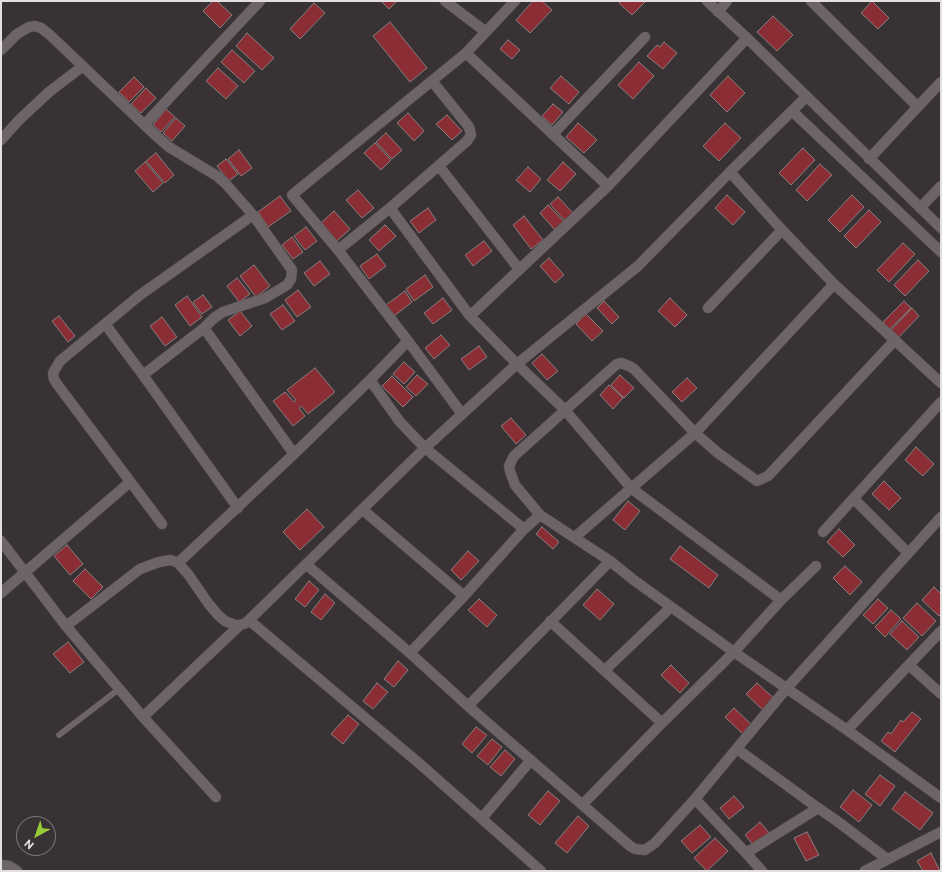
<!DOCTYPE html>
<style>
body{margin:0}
#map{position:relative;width:942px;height:872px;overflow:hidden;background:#383234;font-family:Commissioner,sans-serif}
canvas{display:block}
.frame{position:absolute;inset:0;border:2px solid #e3dee0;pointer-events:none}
.north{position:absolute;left:16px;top:816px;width:40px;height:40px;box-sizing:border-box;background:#383234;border:1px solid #7c7779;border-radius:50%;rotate:220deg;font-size:11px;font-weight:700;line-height:16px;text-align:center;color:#e3dee0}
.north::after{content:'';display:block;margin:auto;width:14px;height:18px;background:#97cc38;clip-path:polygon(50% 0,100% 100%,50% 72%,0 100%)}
</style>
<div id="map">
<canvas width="942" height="872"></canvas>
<div class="frame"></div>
<div class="north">N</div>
</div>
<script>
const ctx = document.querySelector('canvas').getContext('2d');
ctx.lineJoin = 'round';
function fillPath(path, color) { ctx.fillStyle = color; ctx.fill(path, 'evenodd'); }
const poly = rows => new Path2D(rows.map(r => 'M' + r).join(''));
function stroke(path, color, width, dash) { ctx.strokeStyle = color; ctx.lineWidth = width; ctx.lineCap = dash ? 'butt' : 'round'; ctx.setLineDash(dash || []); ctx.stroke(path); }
const building = poly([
 [213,1,217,1,232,15,220,28,203,11,213,1],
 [381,1,397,1,389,9,381,1],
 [533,1,542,1,552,10,530,33,516,20,533,1],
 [621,1,646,1,632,15,619,3,621,1],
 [872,1,889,18,878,29,861,13,872,1],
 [314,3,325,13,300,39,290,29,314,3],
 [773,16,793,35,777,51,757,32,773,16],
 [390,22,427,68,410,82,373,36,390,22],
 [247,33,274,58,262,70,236,46,247,33],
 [508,40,520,50,512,59,500,49,508,40],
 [664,42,677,53,663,69,647,56,657,45,660,47,664,42],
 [232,50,255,71,244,83,221,62,232,50],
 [639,62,654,76,633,99,618,85,639,62],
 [218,68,238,86,226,99,206,81,218,68],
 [561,76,579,92,569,104,550,88,561,76],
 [728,76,745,93,727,112,710,95,728,76],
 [134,77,144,87,129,102,119,92,134,77],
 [146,88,156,98,141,113,131,104,146,88],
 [553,104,563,112,552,125,542,116,553,104],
 [166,109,175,117,161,132,153,125,166,109],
 [408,113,424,131,414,141,397,123,408,113],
 [447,115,462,131,452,140,436,124,447,115],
 [176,118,185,126,172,141,163,133,176,118],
 [578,123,597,140,584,153,566,137,578,123],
 [725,123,741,138,719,161,703,146,725,123],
 [386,133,402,150,392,159,376,142,386,133],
 [375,143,391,160,381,170,364,153,375,143],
 [803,148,815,160,791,185,779,173,803,148],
 [239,150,252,168,241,176,228,159,239,150],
 [156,153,174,175,165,183,146,161,156,153],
 [226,159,238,174,229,181,217,166,226,159],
 [145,162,163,183,153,192,135,171,145,162],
 [563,162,576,174,560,191,547,180,563,162],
 [820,164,832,175,807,201,796,190,820,164],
 [528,167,541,179,530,192,516,180,528,167],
 [358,190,374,208,362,218,346,200,358,190],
 [727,195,745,212,733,225,715,208,727,195],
 [852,195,864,207,840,232,828,220,852,195],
 [280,196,291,211,268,227,258,212,280,196],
 [558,197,573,213,565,221,550,204,558,197],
 [548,205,564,222,555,230,540,213,548,205],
 [428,208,436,220,419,233,410,221,428,208],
 [869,210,881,222,856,248,844,236,869,210],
 [334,211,350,229,337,241,321,223,334,211],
 [524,216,543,240,531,249,513,225,524,216],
 [385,225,396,236,379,251,369,240,385,225],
 [306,227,317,241,305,250,294,236,306,227],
 [292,237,303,252,293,259,282,245,292,237],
 [484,241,492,251,473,266,465,255,484,241],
 [903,243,915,254,889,282,877,270,903,243],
 [377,254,386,266,369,279,360,266,377,254],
 [549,258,564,275,555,283,540,266,549,258],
 [918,260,929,271,905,296,894,285,918,260],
 [320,261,330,274,314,286,304,273,320,261],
 [254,265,270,286,256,297,240,276,254,265],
 [425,275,433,287,414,301,406,289,425,275],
 [237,278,250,294,239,302,227,286,237,278],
 [298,290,311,307,297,317,285,300,298,290],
 [405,291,412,302,394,316,386,305,405,291],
 [203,295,212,307,202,314,193,302,203,295],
 [187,296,202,317,190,326,175,305,187,296],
 [443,298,452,310,433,324,424,313,443,298],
 [670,298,687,315,675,327,658,311,670,298],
 [604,301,619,317,612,324,597,308,604,301],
 [904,301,911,308,890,329,883,322,904,301],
 [283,305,295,321,282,330,270,314,283,305],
 [912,308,919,316,899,337,891,330,912,308],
 [240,311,252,326,240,336,228,320,240,311],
 [586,314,603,331,592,341,576,324,586,314],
 [59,316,75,336,68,342,52,321,59,316],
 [162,317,177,337,165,346,150,326,162,317],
 [441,335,450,345,434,359,425,348,441,335],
 [479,346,487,357,469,370,461,359,479,346],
 [542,354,558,371,547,380,532,363,542,354],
 [404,362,415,372,404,384,393,374,404,362],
 [315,368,335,392,308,414,301,406,299,408,305,416,293,426,273,401,285,392,294,402,296,400,287,390,315,368],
 [417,375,428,384,416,396,406,387,417,375],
 [620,375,634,388,624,398,611,385,620,375],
 [392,376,413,397,403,407,382,386,392,376],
 [687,378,697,388,682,402,672,392,687,378],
 [609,385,623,398,613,409,600,395,609,385],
 [511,418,526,435,516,444,501,426,511,418],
 [916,447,934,464,923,476,905,460,916,447],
 [884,481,901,498,889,510,872,494,884,481],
 [628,501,640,511,625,530,613,520,628,501],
 [307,509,324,527,300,550,283,532,307,509],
 [542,527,559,542,553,549,536,534,542,527],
 [839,529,855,545,843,557,827,542,839,529],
 [67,545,83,564,70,575,54,556,67,545],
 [680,546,718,575,709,588,670,559,680,546],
 [468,551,479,561,461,580,451,570,468,551],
 [845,566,862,582,850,595,833,578,845,566],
 [85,569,103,587,91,599,73,581,85,569],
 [309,581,319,590,305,607,295,599,309,581],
 [934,587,941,594,941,614,939,616,922,600,934,587],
 [597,589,614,604,600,620,583,605,597,589],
 [325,594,335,603,321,620,311,612,325,594],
 [479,599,497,615,487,627,468,610,479,599],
 [878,599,888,608,873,624,863,615,878,599],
 [917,603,936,621,922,636,903,618,917,603],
 [891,610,901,619,885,637,875,627,891,610],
 [902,621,919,637,907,650,890,634,902,621],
 [68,642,84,662,70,673,53,654,68,642],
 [398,661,408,670,394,687,384,679,398,661],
 [671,665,689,683,680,693,661,675,671,665],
 [377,683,388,692,373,709,363,701,377,683],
 [757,683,776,700,765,712,746,694,757,683],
 [734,708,753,726,744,735,725,717,734,708],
 [912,712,921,719,895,752,881,741,888,732,891,734,901,720,903,722,912,712],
 [348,715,359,724,343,744,331,734,348,715],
 [476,727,487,735,472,753,462,744,476,727],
 [492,739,502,747,488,765,477,756,492,739],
 [505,750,515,759,501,776,490,767,505,750],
 [880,775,895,786,880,806,865,794,880,775],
 [853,790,872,805,859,822,840,807,853,790],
 [548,791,560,801,540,825,528,815,548,791],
 [905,792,933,813,920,830,892,809,905,792],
 [734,796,744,807,729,819,720,808,734,796],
 [578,816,589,826,567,853,555,843,578,816],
 [760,822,770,834,755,847,745,835,760,822],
 [700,825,711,837,692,853,681,841,700,825],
 [807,832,819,855,806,861,794,838,807,832],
 [715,838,728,851,707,871,694,858,715,838],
 [931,853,940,871,923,871,917,861,931,853]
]);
const lane = poly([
 [59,735,119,689]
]);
const street = poly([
 [445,1,486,32],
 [707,1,747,38],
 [811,1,918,107],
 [718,12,727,1],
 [1,50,17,34,29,27,35,26,41,28,50,35,154,134,169,147,217,176,225,183,253,215,292,270,291,279,287,285,265,298,223,312,214,318,204,328,143,375],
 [466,53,515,1],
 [432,81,469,127,471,135,467,141,390,208,470,316],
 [806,97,730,172,782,230,834,284,941,383],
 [792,111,941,252],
 [145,124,260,1],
 [553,134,645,37],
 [1,140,19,120,49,92,83,66],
 [869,159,941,82],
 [439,166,519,269],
 [608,186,470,316,517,364,565,410,631,488,781,600],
 [920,208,941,186],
 [338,250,390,208],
 [708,308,782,230],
 [105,324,143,375,238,508],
 [204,328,294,454],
 [895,340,768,476,757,481,718,453,695,433,634,369,629,366,621,363,617,364,610,370,514,456,509,466,510,471,515,485,540,515,610,561,635,581,734,652,847,730,941,798],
 [408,341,462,414],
 [370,380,400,422,425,448,517,364,638,266,730,172],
 [854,499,908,553],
 [363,510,464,596,410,653],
 [162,524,57,384,54,379,53,373,60,361,140,295,253,215],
 [823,532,941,402],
 [575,537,695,433,834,284],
 [1,541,66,626,143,717,216,797],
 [178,563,294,454,370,380,408,341,338,250,292,195,466,53,608,186,747,38,941,228],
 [307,565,410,653,468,706,630,846,635,849,645,850,655,843,695,799,786,689,941,517],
 [1,593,130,482],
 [464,596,524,529],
 [250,621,420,764,541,871],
 [550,621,662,723,583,804],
 [66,626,140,569,159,562,171,560,178,563,188,574,208,603,218,615,225,621,235,625,240,625,246,623,425,448,524,529,540,515],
 [909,665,941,694],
 [605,670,671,607],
 [468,706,610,561],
 [143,717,240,625],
 [662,723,734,652,781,600,816,566],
 [847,730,941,631],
 [737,749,818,808,837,821,887,859],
 [695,799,746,853,818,808],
 [482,818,531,760],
 [746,853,762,871],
 [1,865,9,866,17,871],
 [865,871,941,832]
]);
fillPath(building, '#8b2d35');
stroke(building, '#877f7e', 1);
stroke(lane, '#575153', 6);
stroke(street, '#575153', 11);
stroke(lane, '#6c6467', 5.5);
stroke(street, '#6c6467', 10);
</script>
